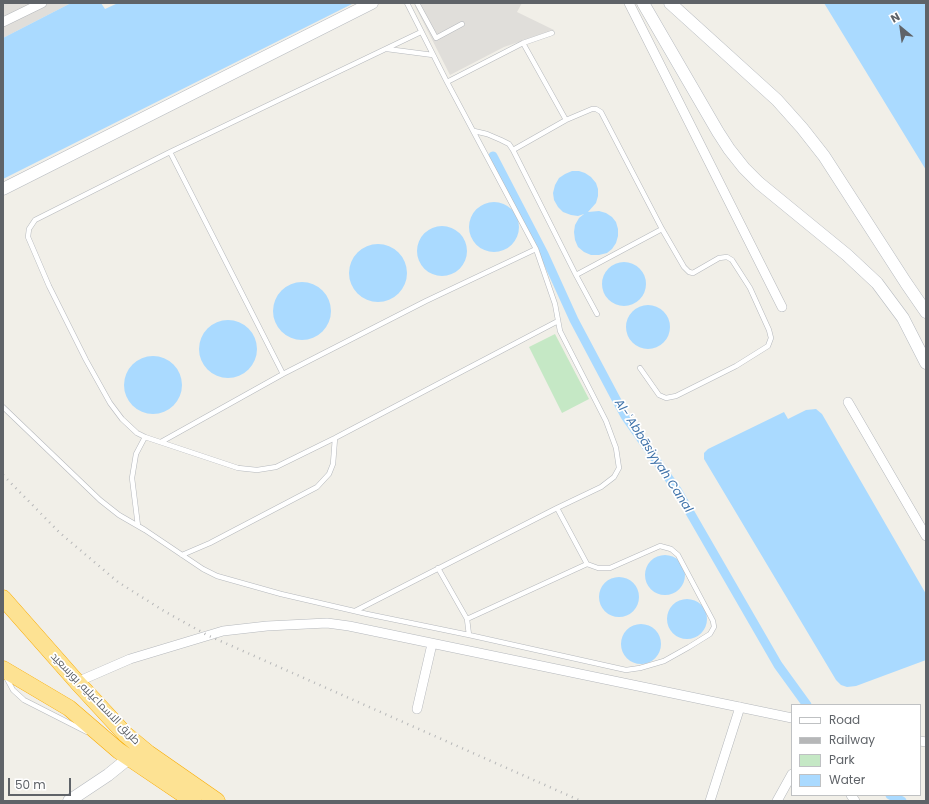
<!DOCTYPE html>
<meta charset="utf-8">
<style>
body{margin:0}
#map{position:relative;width:929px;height:804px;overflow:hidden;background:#f1efe8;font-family:Poppins,sans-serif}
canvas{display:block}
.frame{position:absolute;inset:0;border:4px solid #5f6368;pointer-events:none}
.legend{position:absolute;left:791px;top:704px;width:130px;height:92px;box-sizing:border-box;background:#fff;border:1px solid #bfc1c3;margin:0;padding:5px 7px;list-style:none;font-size:12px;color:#5f6368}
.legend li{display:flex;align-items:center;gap:8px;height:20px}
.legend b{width:20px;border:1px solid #bfc1c3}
.north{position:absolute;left:881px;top:8px;width:40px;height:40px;-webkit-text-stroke:3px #fff;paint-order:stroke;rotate:331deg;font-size:11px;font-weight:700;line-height:16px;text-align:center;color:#5f6368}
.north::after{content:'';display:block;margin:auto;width:14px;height:18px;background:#5f6368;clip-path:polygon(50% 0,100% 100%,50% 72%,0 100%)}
.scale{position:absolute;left:8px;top:778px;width:63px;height:18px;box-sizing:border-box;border:2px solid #5f6368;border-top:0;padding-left:5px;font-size:12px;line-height:14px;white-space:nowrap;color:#5f6368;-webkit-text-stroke:3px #fff;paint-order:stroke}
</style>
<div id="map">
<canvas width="929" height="804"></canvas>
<div class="frame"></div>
<ul class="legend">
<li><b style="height:5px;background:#fff"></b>Road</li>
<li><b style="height:5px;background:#b6b7b8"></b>Railway</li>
<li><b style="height:11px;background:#c5e8c5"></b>Park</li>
<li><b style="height:11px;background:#aadaff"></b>Water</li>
</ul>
<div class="north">N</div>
<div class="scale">50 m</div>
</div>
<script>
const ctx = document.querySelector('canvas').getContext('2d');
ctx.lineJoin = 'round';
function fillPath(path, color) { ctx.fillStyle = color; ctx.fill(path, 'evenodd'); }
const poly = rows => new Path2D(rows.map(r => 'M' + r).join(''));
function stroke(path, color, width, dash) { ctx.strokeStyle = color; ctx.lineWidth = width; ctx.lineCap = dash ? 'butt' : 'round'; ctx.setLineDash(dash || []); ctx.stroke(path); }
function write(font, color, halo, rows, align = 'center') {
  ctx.font = font + ' Poppins,Cairo,sans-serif'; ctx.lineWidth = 3.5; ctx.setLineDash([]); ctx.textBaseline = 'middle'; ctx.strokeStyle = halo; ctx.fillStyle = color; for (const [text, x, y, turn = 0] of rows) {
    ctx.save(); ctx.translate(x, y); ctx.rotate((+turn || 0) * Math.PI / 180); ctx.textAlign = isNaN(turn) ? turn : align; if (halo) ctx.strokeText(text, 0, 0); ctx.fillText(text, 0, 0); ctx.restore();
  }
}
const industrial = poly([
 [3,3,71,3,3,38],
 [421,3,522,3,517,12,554,30,504,47,450,75,415,6]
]);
const green = poly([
 [555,334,589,399,562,413,529,347]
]);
const water = poly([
 [71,3,101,3,105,9,118,3,354,3,3,179,3,38],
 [825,3,926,3,926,170,824,3],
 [572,171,579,171,585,173,591,177,596,183,598,189,598,196,596,203,588,212,599,211,606,213,612,217,616,222,618,229,618,236,616,243,612,249,607,253,599,255,591,255,584,252,578,247,575,240,574,232,575,225,579,218,584,214,578,216,571,215,563,212,558,207,554,200,553,193,555,185,559,178,565,174],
 '469 227a25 25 0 1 1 50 0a25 25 0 1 1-50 0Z',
 '417 251a25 25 0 1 1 50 0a25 25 0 1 1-50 0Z',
 '349 273a29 29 0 1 1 58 0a29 29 0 1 1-58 0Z',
 '602 284a22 22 0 1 1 44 0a22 22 0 1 1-44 0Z',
 '273 311a29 29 0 1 1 58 0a29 29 0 1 1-58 0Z',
 '626 327a22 22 0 1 1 44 0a22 22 0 1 1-44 0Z',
 '199 349a29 29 0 1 1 58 0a29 29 0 1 1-58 0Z',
 '124 385a29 29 0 1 1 58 0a29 29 0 1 1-58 0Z',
 [816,409,822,414,926,594,926,660,856,686,847,687,841,685,836,680,704,459,704,453,708,449,784,412,788,419,806,410],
 '645 575a20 20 0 1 1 40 0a20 20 0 1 1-40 0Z',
 '599 597a20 20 0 1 1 40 0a20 20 0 1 1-40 0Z',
 '667 619a20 20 0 1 1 40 0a20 20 0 1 1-40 0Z',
 '621 644a20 20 0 1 1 40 0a20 20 0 1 1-40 0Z'
]);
const canal = poly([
 [493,156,544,254,574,320,625,416,677,490,778,665,807,705],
 [890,795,902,801]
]);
const lane = poly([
 [417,3,436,38,462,24],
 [421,32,170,152,35,220,29,229,28,237,49,286,86,360,110,403,122,419,137,433,145,437,238,468,257,470,276,467,335,438,558,321],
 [523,43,552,33],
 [387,49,433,55],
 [447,82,523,43,566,120,592,109,596,109,601,112,662,229,684,267,689,272,693,273,719,258,727,257,732,260,750,288,769,330,771,338,768,346,736,366,676,396,666,398,659,395,640,368],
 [474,131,487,134,501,140,509,144,513,150,576,275,662,229],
 [513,150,566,120],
 [170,152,283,374],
 [576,275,597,314],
 [3,407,100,500,119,515,145,530,203,569,217,576,281,594,367,614,469,635,626,670,640,668,664,661,689,647,710,634,714,627,713,621,678,555,671,549,660,546,610,568,598,568,587,564,557,508],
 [161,442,283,374,426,301,536,249],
 [138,526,132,478,136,454,145,437],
 [182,555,210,543,317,487,329,474,333,464,335,438],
 [438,568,467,619,469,635],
 [355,611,557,508,601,487,614,477,619,468,616,448,606,421,560,331,555,304,536,249,447,82,407,3],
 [467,619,587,564],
 [6,677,13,690,24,700,87,732]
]);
const street = poly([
 [629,3,782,307],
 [3,22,42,3],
 [848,402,926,536],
 [77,682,130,659,223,631,267,626,327,623,349,626,792,718],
 [417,709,432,644],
 [920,741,926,742],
 [851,795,855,801],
 [710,801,740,707],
 [777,801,792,774]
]);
const secondary = poly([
 [643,3,718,132,729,149,744,168,759,183,847,255,877,283,903,318,926,363],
 [670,3,777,100,802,128,824,156,906,283,926,312],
 [3,189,372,3],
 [69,801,108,775,129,758]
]);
const highway = poly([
 [3,598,77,682,125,734,148,753,217,801],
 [3,669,69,708,119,751,193,801]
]);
const rail = poly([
 [3,475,60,533,118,582,164,611,207,635,581,801]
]);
const streetNames = [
 ["طريق الاسماعيليه, بورسعيد",95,699,46]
];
const waterNames = [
 ["Al-ʿAbbāsiyyah Canal",653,456,57]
];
fillPath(industrial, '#e0deda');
fillPath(green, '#c5e8c5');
fillPath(water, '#aadaff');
stroke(canal, '#aadaff', 9);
stroke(lane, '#b5b8bc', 5.5);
stroke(street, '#b5b8bc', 10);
stroke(secondary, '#b6babf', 13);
stroke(highway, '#f9ab00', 17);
stroke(lane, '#fff', 4.5);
stroke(street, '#fff', 9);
stroke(secondary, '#fff', 12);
stroke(highway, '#fde293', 16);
stroke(rail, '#b6b7b8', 2.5, [1, 5]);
write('11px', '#5f6368', '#fff', streetNames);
write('italic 12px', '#4174aa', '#fff', waterNames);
</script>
